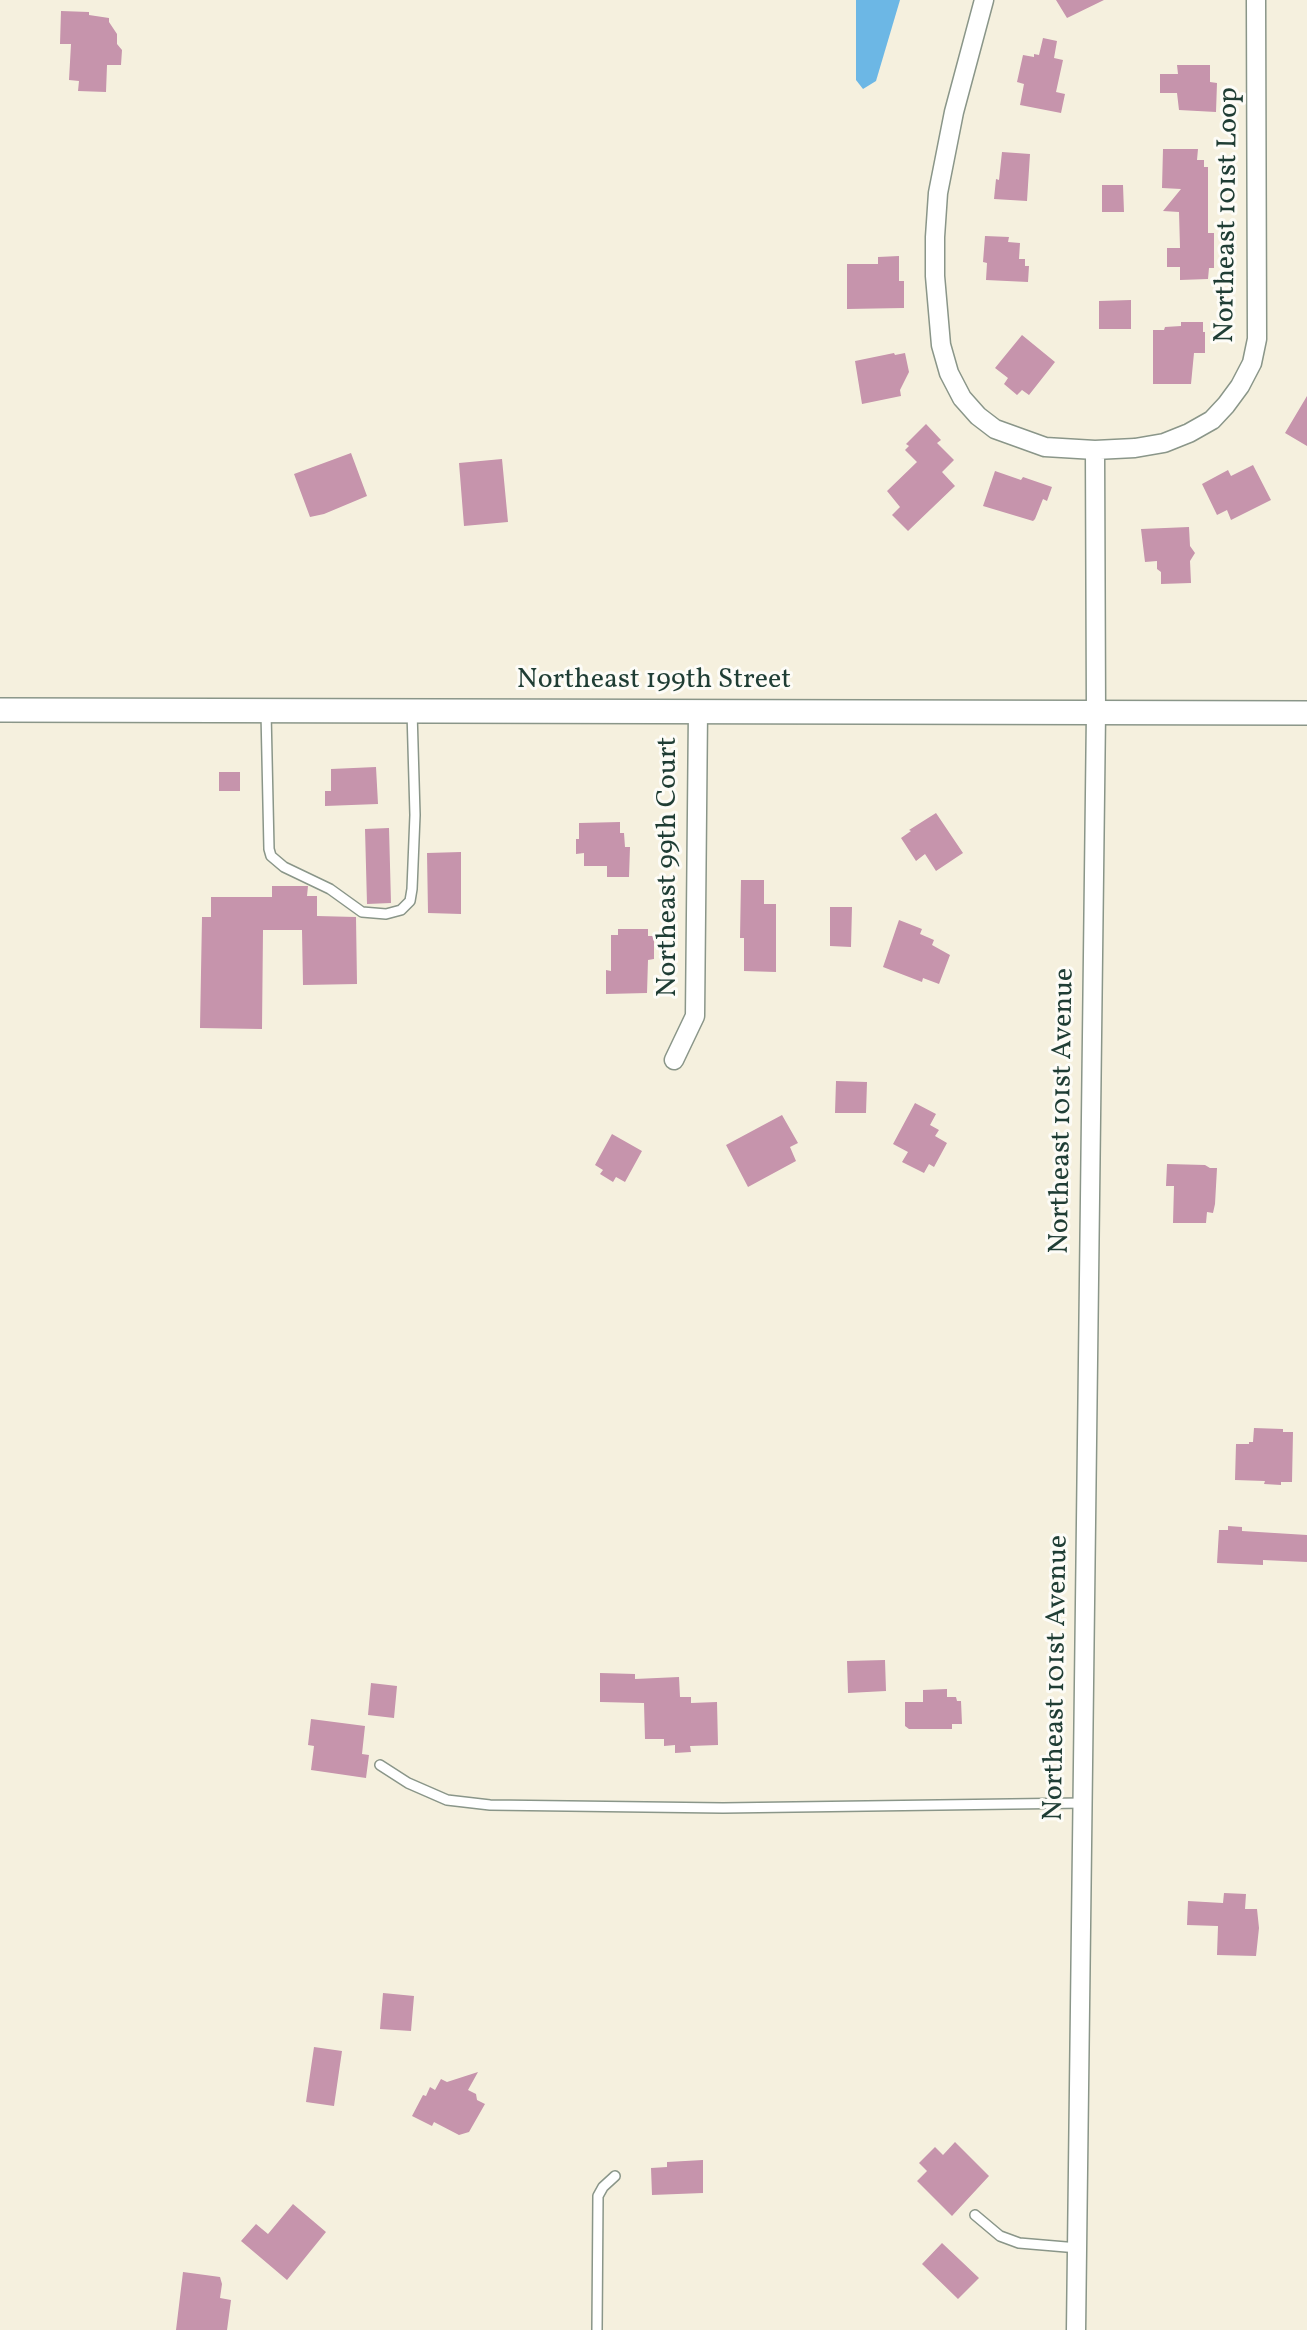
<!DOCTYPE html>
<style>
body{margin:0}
canvas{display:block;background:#f5f0de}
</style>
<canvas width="1307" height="2330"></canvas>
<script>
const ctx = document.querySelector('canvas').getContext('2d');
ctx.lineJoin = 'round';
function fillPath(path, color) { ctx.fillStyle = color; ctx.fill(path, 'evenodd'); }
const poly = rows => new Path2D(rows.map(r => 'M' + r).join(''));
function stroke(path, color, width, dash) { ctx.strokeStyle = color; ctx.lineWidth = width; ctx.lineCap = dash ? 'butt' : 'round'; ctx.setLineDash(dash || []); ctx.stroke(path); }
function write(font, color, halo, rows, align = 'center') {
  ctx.font = font + ' Vollkorn,serif'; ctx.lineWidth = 6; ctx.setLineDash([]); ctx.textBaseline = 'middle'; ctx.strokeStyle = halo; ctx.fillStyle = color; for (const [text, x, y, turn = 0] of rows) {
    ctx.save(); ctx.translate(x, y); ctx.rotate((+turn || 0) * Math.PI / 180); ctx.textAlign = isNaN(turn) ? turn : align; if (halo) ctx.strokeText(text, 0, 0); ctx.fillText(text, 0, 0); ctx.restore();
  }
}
const water = poly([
 [856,0,900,0,876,81,863,89,856,80]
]);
const building = poly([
 [1056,0,1104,0,1067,18],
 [61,11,89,12,89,15,109,18,109,22,117,34,117,44,122,50,121,65,107,65,106,92,78,91,79,81,69,80,71,44,60,44],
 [1043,38,1057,41,1054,58,1063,60,1056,92,1065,94,1061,113,1020,105,1024,84,1017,82,1023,55,1034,57,1034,54,1039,55],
 [1177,65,1210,65,1210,82,1217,83,1216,112,1179,110,1177,93,1160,93,1160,74,1178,74],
 [1163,149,1198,149,1197,160,1204,160,1204,167,1208,167,1208,233,1214,233,1214,268,1209,268,1208,279,1180,280,1180,267,1167,267,1167,248,1180,248,1179,212,1163,211,1181,189,1162,188],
 [1002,152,1030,154,1027,201,994,199,996,179,999,180],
 [1102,185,1123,185,1124,212,1102,212],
 [985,236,1009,237,1008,242,1020,243,1019,259,1025,259,1025,266,1029,266,1028,282,986,280,987,263,983,262],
 [899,256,899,281,904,281,904,308,847,309,847,264,878,264,878,257],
 [1131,300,1131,329,1099,329,1099,301],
 [1181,322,1203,322,1203,332,1205,332,1205,353,1194,353,1191,384,1153,384,1153,330,1164,330,1165,327,1181,326],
 [1022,335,1055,362,1029,395,1022,390,1017,395,1004,384,1008,378,995,368],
 [894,353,895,355,905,353,909,372,900,390,901,396,862,404,855,361],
 [1307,396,1307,446,1285,433],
 [926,424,941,440,937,443,954,460,942,472,955,486,908,531,892,515,900,507,887,491,917,462,905,450,909,446,906,444],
 [351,453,367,496,324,514,310,517,294,474],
 [502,459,508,522,464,526,459,463],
 [1253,465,1271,500,1231,520,1227,510,1217,515,1202,484,1228,470,1231,476],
 [995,471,1021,480,1023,477,1052,487,1047,501,1043,499,1035,519,1033,521,983,506],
 [1189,527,1190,546,1195,553,1190,561,1191,583,1161,584,1161,572,1157,569,1157,561,1145,562,1141,529],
 [376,767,378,804,325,806,325,791,331,791,331,769],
 [219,772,240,772,240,791,219,791],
 [936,813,963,853,936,871,925,854,916,861,901,838,911,831,909,830],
 [620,822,620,833,624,833,625,847,630,847,629,877,607,877,607,866,584,866,584,853,576,854,576,839,579,839,579,823],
 [389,828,391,903,367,904,365,829],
 [461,852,461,914,428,913,427,853],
 [741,880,764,880,764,904,776,904,776,972,744,971,744,938,740,938],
 [272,886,308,886,307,896,317,896,317,916,356,917,357,984,303,985,302,930,263,930,262,1029,200,1028,202,917,211,917,211,897,272,897],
 [830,907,852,907,851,947,830,946],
 [899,920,922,929,920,934,934,940,932,945,950,955,939,984,923,978,922,982,883,967],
 [618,929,648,929,648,936,654,936,654,959,648,960,647,993,606,994,606,970,611,971,611,935,618,935],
 [836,1081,867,1082,866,1113,835,1113],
 [915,1103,936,1114,930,1125,939,1130,935,1136,947,1143,934,1167,929,1164,924,1173,902,1162,908,1152,893,1144],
 [782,1115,798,1143,790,1147,796,1161,748,1187,726,1145],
 [612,1134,642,1151,625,1182,616,1177,613,1182,600,1174,603,1170,595,1165],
 [1167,1164,1205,1165,1210,1168,1217,1168,1215,1204,1213,1213,1207,1212,1206,1223,1173,1223,1174,1186,1166,1186],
 [1254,1428,1283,1429,1283,1432,1293,1432,1292,1482,1281,1482,1281,1485,1264,1484,1265,1481,1235,1480,1236,1444,1249,1444,1249,1442,1253,1442],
 [1228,1526,1242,1527,1242,1531,1307,1535,1307,1562,1263,1560,1263,1565,1217,1563,1219,1530,1228,1530],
 [885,1660,886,1691,848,1693,847,1661],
 [600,1673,635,1674,635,1679,679,1677,680,1697,691,1697,691,1703,717,1702,718,1745,690,1746,691,1752,675,1753,675,1745,664,1746,664,1739,645,1739,644,1703,600,1702],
 [371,1683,397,1686,394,1718,368,1715],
 [947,1689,947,1697,956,1697,957,1701,961,1701,962,1724,952,1724,952,1729,909,1729,905,1726,905,1702,923,1702,923,1690],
 [311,1719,365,1726,362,1754,369,1755,366,1778,311,1770,314,1746,308,1745],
 [1224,1893,1246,1894,1245,1909,1257,1909,1259,1928,1256,1956,1217,1955,1218,1926,1187,1925,1188,1901,1223,1903],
 [383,1993,414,1996,411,2031,380,2029],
 [314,2047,342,2051,334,2106,306,2102],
 [478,2072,468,2090,476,2094,477,2100,485,2104,469,2132,459,2135,434,2122,432,2126,412,2116,423,2095,426,2096,430,2087,435,2090,441,2079,447,2082],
 [955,2142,989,2176,952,2216,917,2181,927,2171,919,2163,935,2147,943,2155],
 [703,2160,703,2193,652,2195,651,2168,667,2167,667,2162],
 [293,2204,326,2232,287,2280,241,2241,256,2224,268,2234],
 [942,2243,979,2278,958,2299,922,2264],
 [183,2272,220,2277,222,2284,220,2298,231,2300,227,2330,176,2330]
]);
const lane = poly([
 [266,712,269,849,271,856,284,867,330,889,362,912,386,914,401,910,410,901,412,889,415,815,412,711],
 [380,1765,408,1783,447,1800,490,1805,723,1808,1083,1803],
 [975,2215,1000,2236,1019,2243,1078,2248],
 [597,2330,598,2196,603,2187,615,2176]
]);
const street = poly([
 [984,0,954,112,938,193,935,237,935,276,941,345,949,373,962,398,978,416,995,429,1045,447,1095,450,1135,448,1164,443,1189,433,1212,420,1226,405,1240,386,1252,363,1257,339,1256,0],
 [674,1060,695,1016,698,711],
 [1076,2330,1096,713,1095,450]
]);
const secondary = poly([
 [0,710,1307,713]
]);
const streetNames = [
 ["Northeast 101st Loop",1229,215,-89],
 ["Northeast 199th Street",654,682],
 ["Northeast 99th Court",670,867,-90],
 ["Northeast 101st Avenue",1064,1111,-89],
 ["Northeast 101st Avenue",1058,1678,-89]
];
fillPath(water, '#6cb7e5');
fillPath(building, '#c694ac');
stroke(lane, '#8a9689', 12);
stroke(street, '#8a9689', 21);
stroke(secondary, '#8a9689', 26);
stroke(lane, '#fff', 9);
stroke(street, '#fff', 18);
stroke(secondary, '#fff', 23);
write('28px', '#1f3d34', '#fdfcf7', streetNames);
</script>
